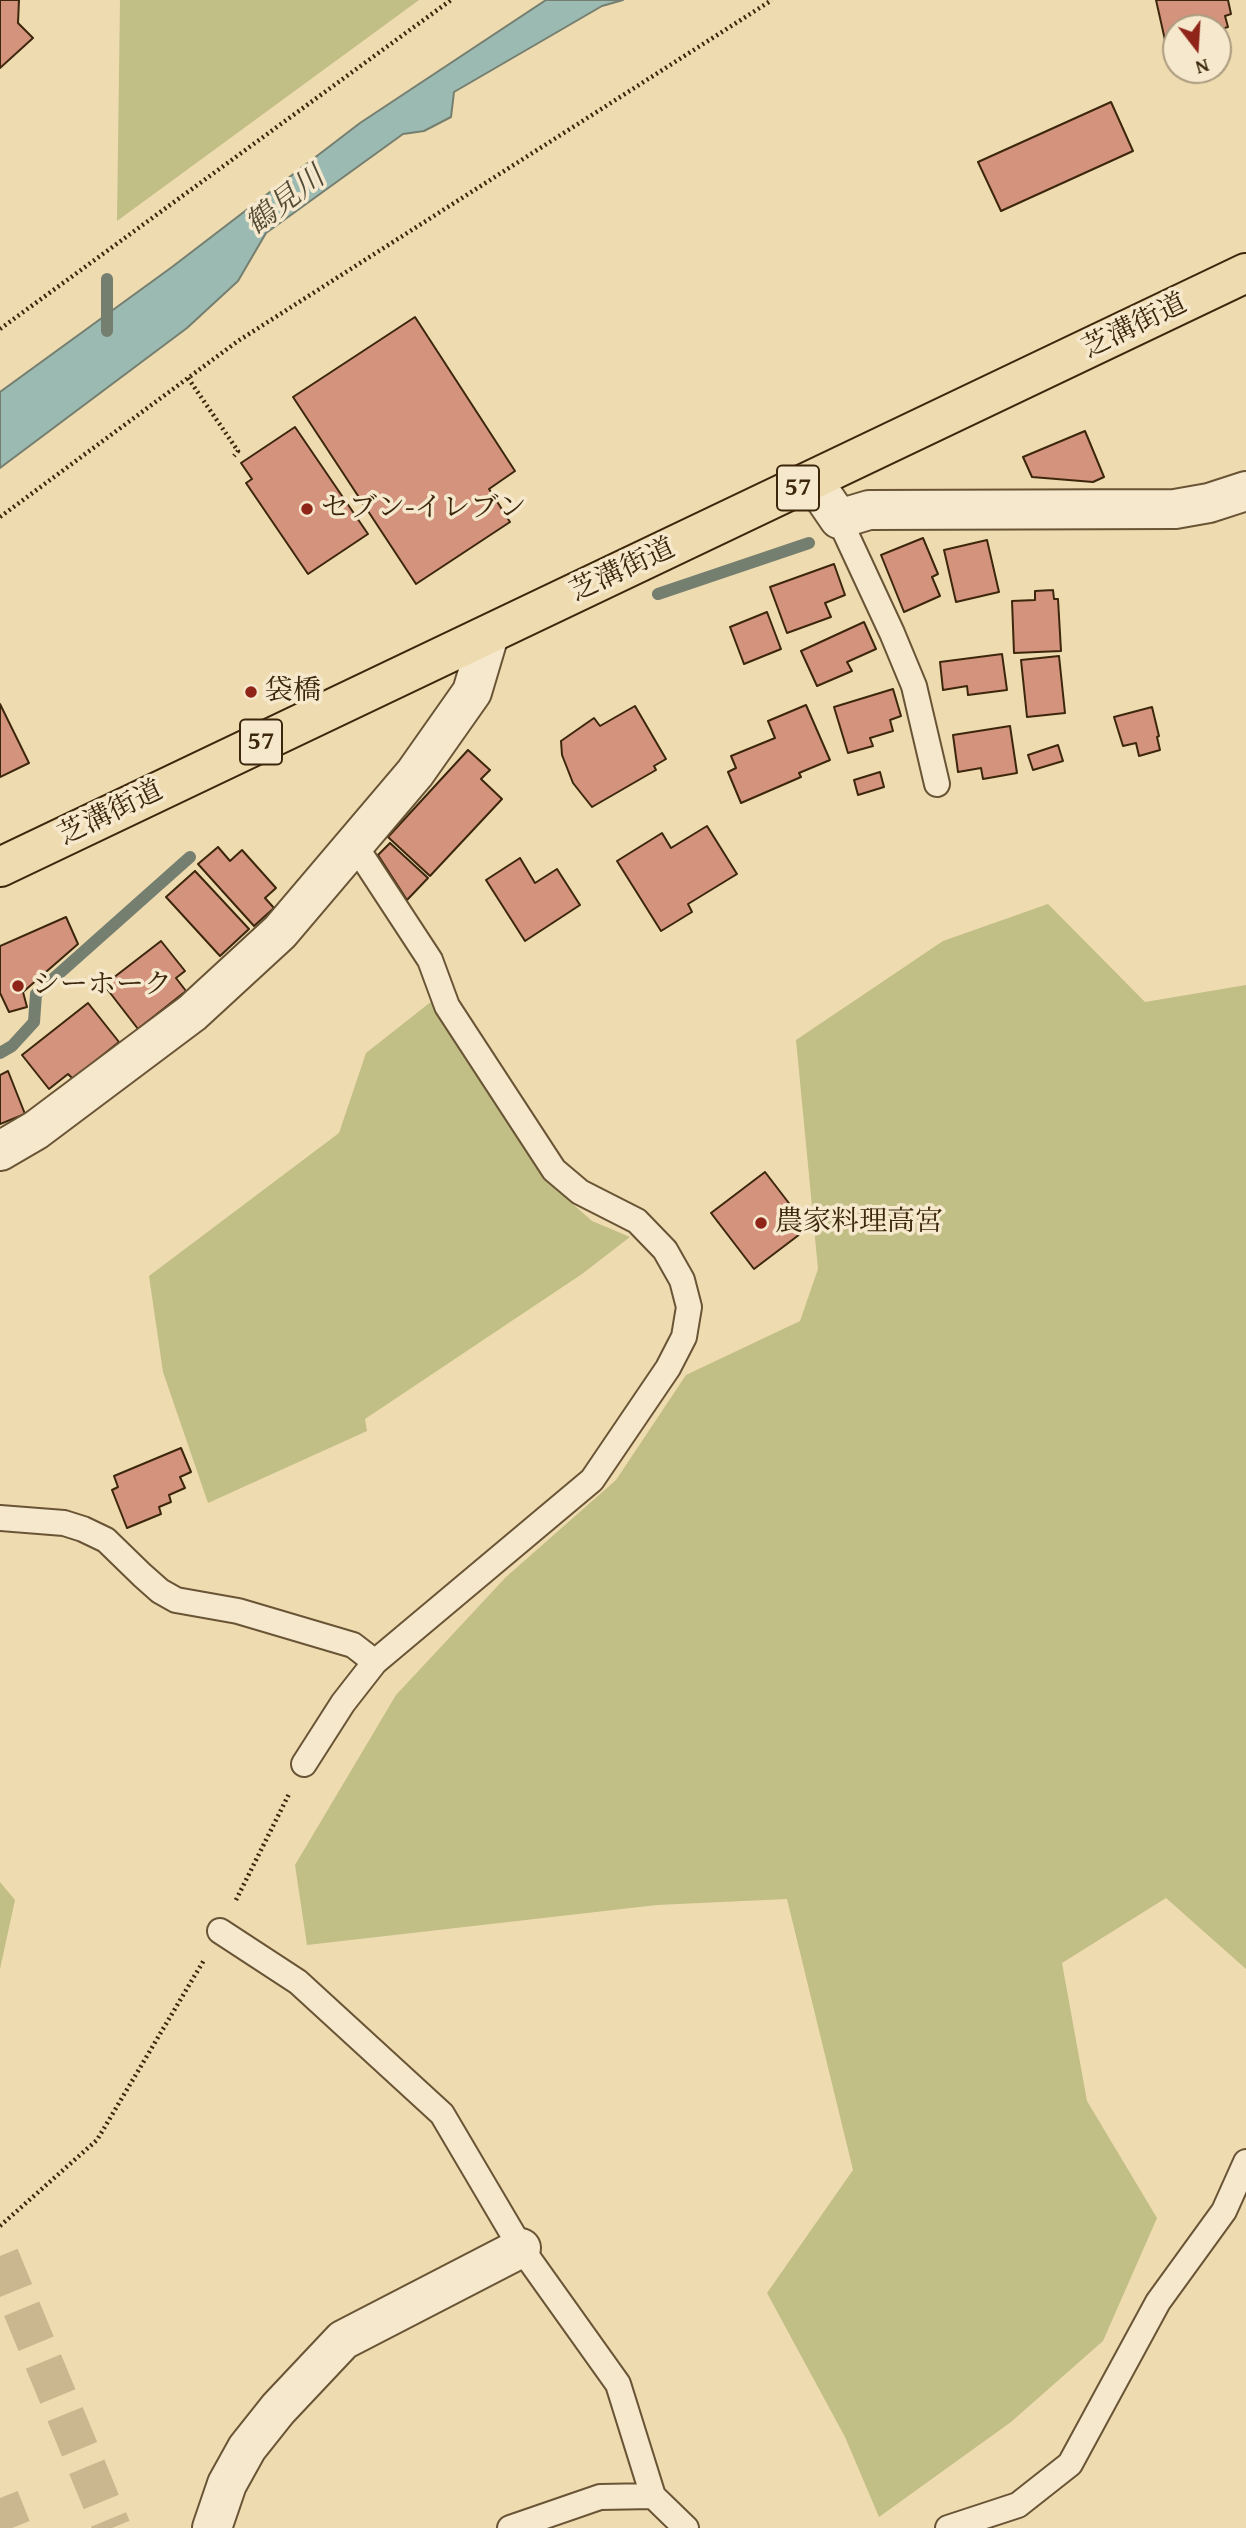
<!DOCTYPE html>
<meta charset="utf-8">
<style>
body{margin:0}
#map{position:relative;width:1246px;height:2528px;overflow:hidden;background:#efdbb0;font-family:"Gentium Book Plus",serif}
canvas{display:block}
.north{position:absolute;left:1162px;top:14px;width:70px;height:70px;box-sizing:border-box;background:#f5e8cc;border:2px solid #ab9b7f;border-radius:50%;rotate:163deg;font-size:19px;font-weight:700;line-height:28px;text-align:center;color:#3c270c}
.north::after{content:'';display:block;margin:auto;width:24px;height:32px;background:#8f2418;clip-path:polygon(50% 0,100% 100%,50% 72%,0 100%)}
</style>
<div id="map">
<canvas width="1246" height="2528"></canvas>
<div class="north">N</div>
</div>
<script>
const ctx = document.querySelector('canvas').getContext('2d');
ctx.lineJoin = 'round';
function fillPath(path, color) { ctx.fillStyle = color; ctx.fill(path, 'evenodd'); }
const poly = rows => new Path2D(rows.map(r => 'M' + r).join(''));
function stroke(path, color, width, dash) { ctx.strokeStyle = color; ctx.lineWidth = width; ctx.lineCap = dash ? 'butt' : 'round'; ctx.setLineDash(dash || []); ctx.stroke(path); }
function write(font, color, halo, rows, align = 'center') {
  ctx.font = font + ' "Gentium Book Plus","Noto Serif JP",serif'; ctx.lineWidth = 7; ctx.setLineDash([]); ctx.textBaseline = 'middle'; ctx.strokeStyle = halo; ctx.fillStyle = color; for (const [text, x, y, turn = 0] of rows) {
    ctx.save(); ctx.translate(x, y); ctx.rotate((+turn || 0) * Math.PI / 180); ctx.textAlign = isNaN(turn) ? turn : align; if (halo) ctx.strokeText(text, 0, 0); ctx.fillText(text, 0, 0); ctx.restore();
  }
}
const green = poly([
 [120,0,419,0,117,221],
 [1048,904,1145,1002,1246,985,1246,1969,1166,1898,1062,1963,1087,2101,1157,2218,1103,2341,1011,2422,879,2517,845,2437,767,2293,853,2170,787,1899,657,1905,307,1945,295,1865,396,1695,506,1577,616,1480,686,1375,800,1321,818,1269,796,1040,943,941],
 [432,1001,550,1184,592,1221,630,1237,582,1274,365,1419,367,1431,208,1503,163,1372,149,1276,339,1133,366,1053],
 [0,1882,15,1900,0,1969]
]);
const water = poly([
 [546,0,623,0,602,6,454,92,451,117,424,131,403,134,266,233,238,281,187,328,0,468,0,392,172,267,360,123,546,0]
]);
const stream = poly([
 [107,331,107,279],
 [658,594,809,543],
 [0,1053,12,1046,34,1022,36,994,190,857]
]);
const building = poly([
 [0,0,19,0,18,23,33,38,0,68,0,0],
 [1156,0,1228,0,1231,14,1225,16,1228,27,1218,30,1218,28,1176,28,1176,47,1167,49,1156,0],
 [1111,102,1133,151,1001,211,978,162,1111,102],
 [415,317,515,471,489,489,510,522,416,584,293,397,415,317],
 [295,427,368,534,308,574,246,483,252,479,241,463,295,427],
 [1085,431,1104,477,1093,482,1032,477,1023,457,1085,431],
 [923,538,938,574,932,577,940,596,904,612,881,555,923,538],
 [987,540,999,592,956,602,944,550,987,540],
 [834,564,845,595,825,603,831,617,787,633,770,587,834,564],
 [1053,590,1054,599,1058,599,1061,651,1014,653,1012,601,1035,600,1035,591,1053,590],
 [767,612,781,649,744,664,730,627,767,612],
 [864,622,876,649,847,662,852,671,817,686,801,651,864,622],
 [1002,654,1007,690,968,695,967,686,943,690,940,662,1002,654],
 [1059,656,1065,713,1027,717,1021,660,1059,656],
 [893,689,901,716,890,720,893,731,870,738,873,746,848,753,834,707,893,689],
 [0,704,29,763,0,777,0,704],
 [806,705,830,760,799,773,801,777,741,803,728,772,736,768,731,756,775,738,768,721,806,705],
 [635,706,666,759,654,766,656,770,592,807,573,783,562,755,561,741,594,718,600,726,635,706],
 [1152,707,1159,736,1157,737,1160,750,1139,756,1136,743,1123,746,1114,717,1152,707],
 [1010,726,1017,773,983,779,981,768,958,772,953,735,1010,726],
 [1058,745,1063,761,1033,770,1028,755,1058,745],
 [468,750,490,770,481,779,502,799,430,876,388,837,468,750],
 [880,772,884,787,858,795,854,780,880,772],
 [707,826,737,874,688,904,692,912,661,931,617,861,662,833,671,848,707,826],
 [390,843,428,878,407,900,378,855,390,843],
 [218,847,230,861,242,850,276,888,265,898,274,908,254,926,198,864,218,847],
 [520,858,535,883,557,869,580,905,525,941,486,880,520,858],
 [195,871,249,929,220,956,166,897,195,871],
 [66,917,78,944,23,992,27,1007,9,1012,0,993,0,946,66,917],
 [161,941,185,971,176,978,186,991,138,1029,104,985,161,941],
 [88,1003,119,1042,73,1079,68,1074,49,1089,22,1055,88,1003],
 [8,1071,25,1114,0,1124,0,1075,8,1071],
 [765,1172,808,1228,754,1269,711,1213,765,1172],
 [181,1448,191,1472,180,1477,185,1488,169,1495,171,1502,159,1507,161,1514,127,1528,112,1490,118,1487,114,1476,181,1448]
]);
const primaryTunnel = poly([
 [0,2256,112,2528],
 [0,2498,12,2528]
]);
const path = poly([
 [0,329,451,0],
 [188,378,238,451,234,456],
 [0,517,238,341,772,0],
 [236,1900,290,1792],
 [0,2226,97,2140,204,1960]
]);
const service = poly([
 [839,519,892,633,914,686,937,784],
 [0,1518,64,1523,83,1529,106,1540,142,1575,160,1591,176,1600,238,1611,353,1645,375,1662],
 [304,1764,343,1703,375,1662,592,1480,668,1368,684,1337,689,1307,682,1280,665,1250,637,1221,580,1192,554,1170,447,1006,430,960,354,844],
 [220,1931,298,1982,442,2114,521,2248,618,2384,653,2496,686,2528],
 [510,2528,600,2497,653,2496],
 [948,2528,1018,2505,1070,2464,1158,2302,1224,2211,1246,2162]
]);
const minor = poly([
 [813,481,839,519,869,510,1175,509,1209,503,1246,491],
 [0,1151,36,1130,192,1013,280,932,415,773,472,692,489,635],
 [212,2528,227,2484,247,2448,278,2409,343,2340,521,2248]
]);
const primary = poly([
 [0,867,1246,273]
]);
const markers = [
 [307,509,7,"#8f2418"],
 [251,692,7,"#8f2418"],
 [18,986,7,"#8f2418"],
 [761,1223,7,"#8f2418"]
];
const shields = [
 [798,488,42],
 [261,742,42]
];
const shieldNames = [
 ["57",798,488],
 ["57",261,742]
];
const streetNames = [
 ["芝溝街道",1135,327,-26],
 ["芝溝街道",623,571,-25],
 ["芝溝街道",111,814,-26]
];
const poiNames = [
 ["セブン-イレブン",321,509],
 ["袋橋",265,692],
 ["シーホーク",32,986],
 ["農家料理高宮",775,1223]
];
const waterNames = [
 ["鶴見川",286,202,-38]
];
fillPath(green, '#c1be86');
fillPath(water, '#9bbab2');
stroke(water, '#757f70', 2);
stroke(stream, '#757f70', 12);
fillPath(building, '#d4937d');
stroke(building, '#3c270c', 2);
stroke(primaryTunnel, '#cbb78f', 38, [38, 19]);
stroke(service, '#695435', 28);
stroke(minor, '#695435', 42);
stroke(primary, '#3c270c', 42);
stroke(path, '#3c270c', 4.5, [2, 3.5]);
stroke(service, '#f5e8cc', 24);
stroke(minor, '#f5e8cc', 38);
stroke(primary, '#efdbb0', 38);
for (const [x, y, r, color] of markers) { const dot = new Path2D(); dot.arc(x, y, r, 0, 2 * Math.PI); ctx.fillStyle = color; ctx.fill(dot); stroke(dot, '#f5e8cc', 2.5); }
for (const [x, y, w] of shields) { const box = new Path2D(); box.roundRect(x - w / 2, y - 22.5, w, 45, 5); ctx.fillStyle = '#f5e8cc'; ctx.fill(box); stroke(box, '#3c270c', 2); }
write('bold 26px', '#3c270c', null, shieldNames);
write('28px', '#3c270c', '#f5e8cc', streetNames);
write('28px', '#3c270c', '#f5e8cc', poiNames, 'left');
write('italic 30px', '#544c36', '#f5e8cc', waterNames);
</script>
